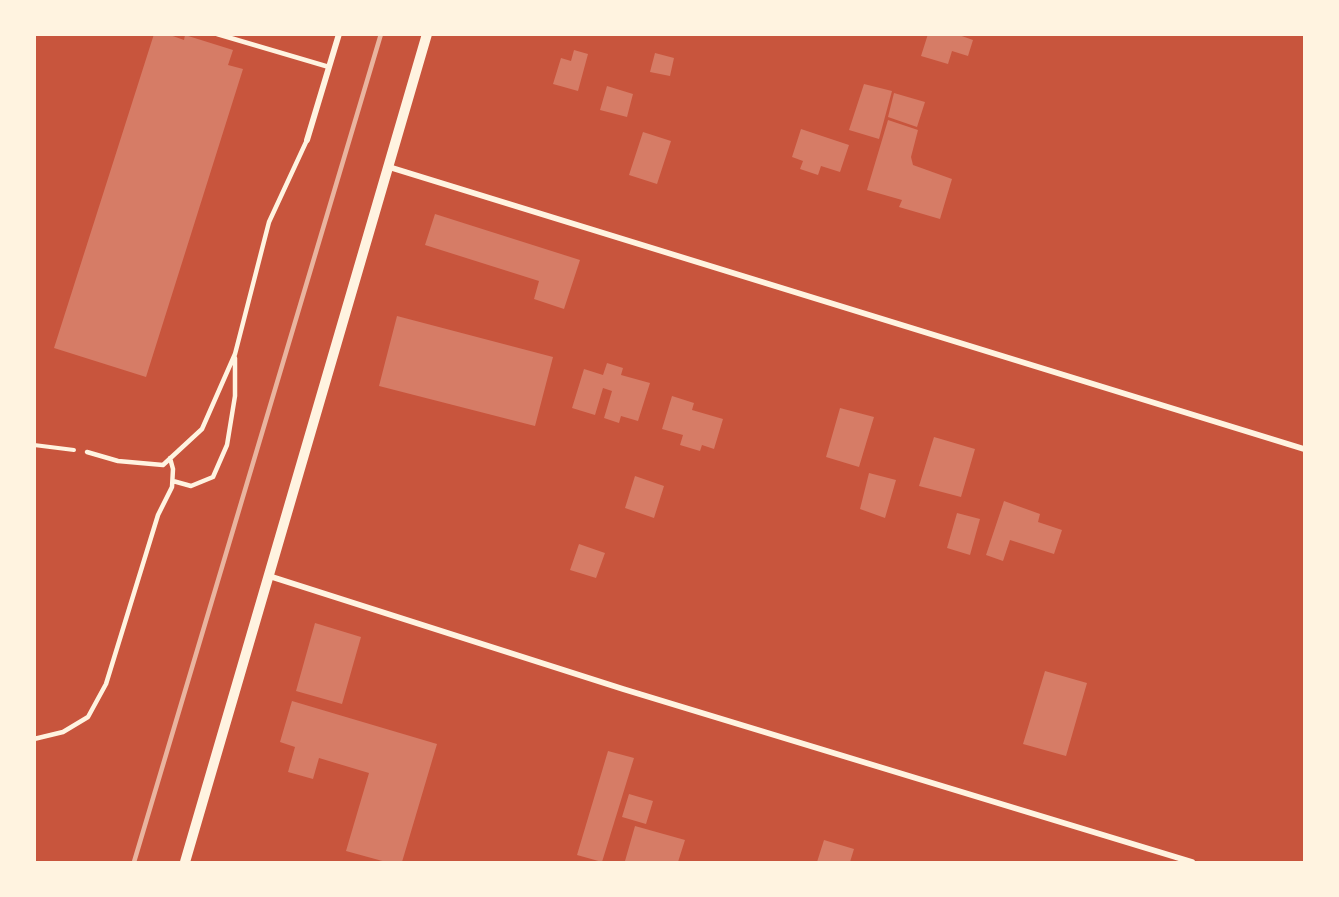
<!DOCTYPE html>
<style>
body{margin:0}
#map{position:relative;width:1339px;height:897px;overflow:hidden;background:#c8553d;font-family:"Public Sans",sans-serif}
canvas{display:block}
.frame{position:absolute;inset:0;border:36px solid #fff3e0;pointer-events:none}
</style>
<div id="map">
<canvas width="1339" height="897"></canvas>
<div class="frame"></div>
</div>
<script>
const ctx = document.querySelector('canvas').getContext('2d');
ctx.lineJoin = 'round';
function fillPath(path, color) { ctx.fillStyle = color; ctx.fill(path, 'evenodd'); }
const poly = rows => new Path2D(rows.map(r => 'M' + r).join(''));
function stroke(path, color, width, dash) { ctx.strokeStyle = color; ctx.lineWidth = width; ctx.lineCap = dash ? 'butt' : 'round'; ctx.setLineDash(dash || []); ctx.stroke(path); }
const building = poly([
 [154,34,167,34,184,40,185,35,233,50,228,65,243,69,146,377,54,348],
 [928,34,956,34,973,40,968,56,952,51,948,64,921,56],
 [574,50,588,54,578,91,553,84,561,58,571,61],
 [655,53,674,58,670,76,650,72],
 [864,84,892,91,879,139,849,130],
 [607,86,633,94,627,117,600,110],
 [894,93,925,102,917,127,888,117],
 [888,120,918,130,911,157,913,165,952,179,940,219,899,207,902,200,867,190],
 [801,129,849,145,840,172,821,166,818,175,800,169,803,161,792,157],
 [643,132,671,141,657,184,629,175],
 [435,214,580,260,564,309,534,299,539,281,425,245],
 [397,316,553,357,535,426,379,386],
 [607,363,623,368,621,375,650,383,638,421,621,416,619,423,604,418,612,391,603,388,595,415,572,408,584,369,603,375],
 [672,396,694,403,692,410,723,419,714,449,702,445,700,451,680,445,683,435,662,429],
 [840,408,874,417,859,467,826,457],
 [934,437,975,449,961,497,919,486],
 [869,473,896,480,885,518,860,509],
 [635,476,664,486,654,518,625,508],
 [1004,501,1040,514,1038,522,1062,530,1054,554,1010,540,1003,561,986,555],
 [957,513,980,519,970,555,947,548],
 [579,544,605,553,596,578,570,570],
 [315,623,361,637,342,704,296,691],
 [1045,671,1087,683,1066,756,1023,744],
 [292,701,437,744,402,862,386,862,346,851,369,773,319,758,313,779,288,772,295,747,280,742],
 [608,751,634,758,602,862,577,855],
 [629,794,653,801,646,824,622,817],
 [635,826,685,840,678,862,631,862,625,861],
 [824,840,854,849,850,862,817,862]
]);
const path = poly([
 [34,445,74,450]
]);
const service = poly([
 [217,34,329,67],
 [87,452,118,461,163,465,202,429,235,354,269,222,307,140],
 [173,481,191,486,213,477,227,445,235,396,235,358],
 [34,739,63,732,88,717,106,684,158,515,172,487,173,469,170,458]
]);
const minor = poly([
 [307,140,339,34],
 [389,167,1304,449],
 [269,576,623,689,1192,862]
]);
const tertiary = poly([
 [185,862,427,34]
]);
const rail = poly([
 [134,862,381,34]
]);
fillPath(building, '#d67c66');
stroke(path, '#fff3e0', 4);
stroke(service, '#fff3e0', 4.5);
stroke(minor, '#fff3e0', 6);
stroke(tertiary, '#fff3e0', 10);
stroke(rail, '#e9b49f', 4.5);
</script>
